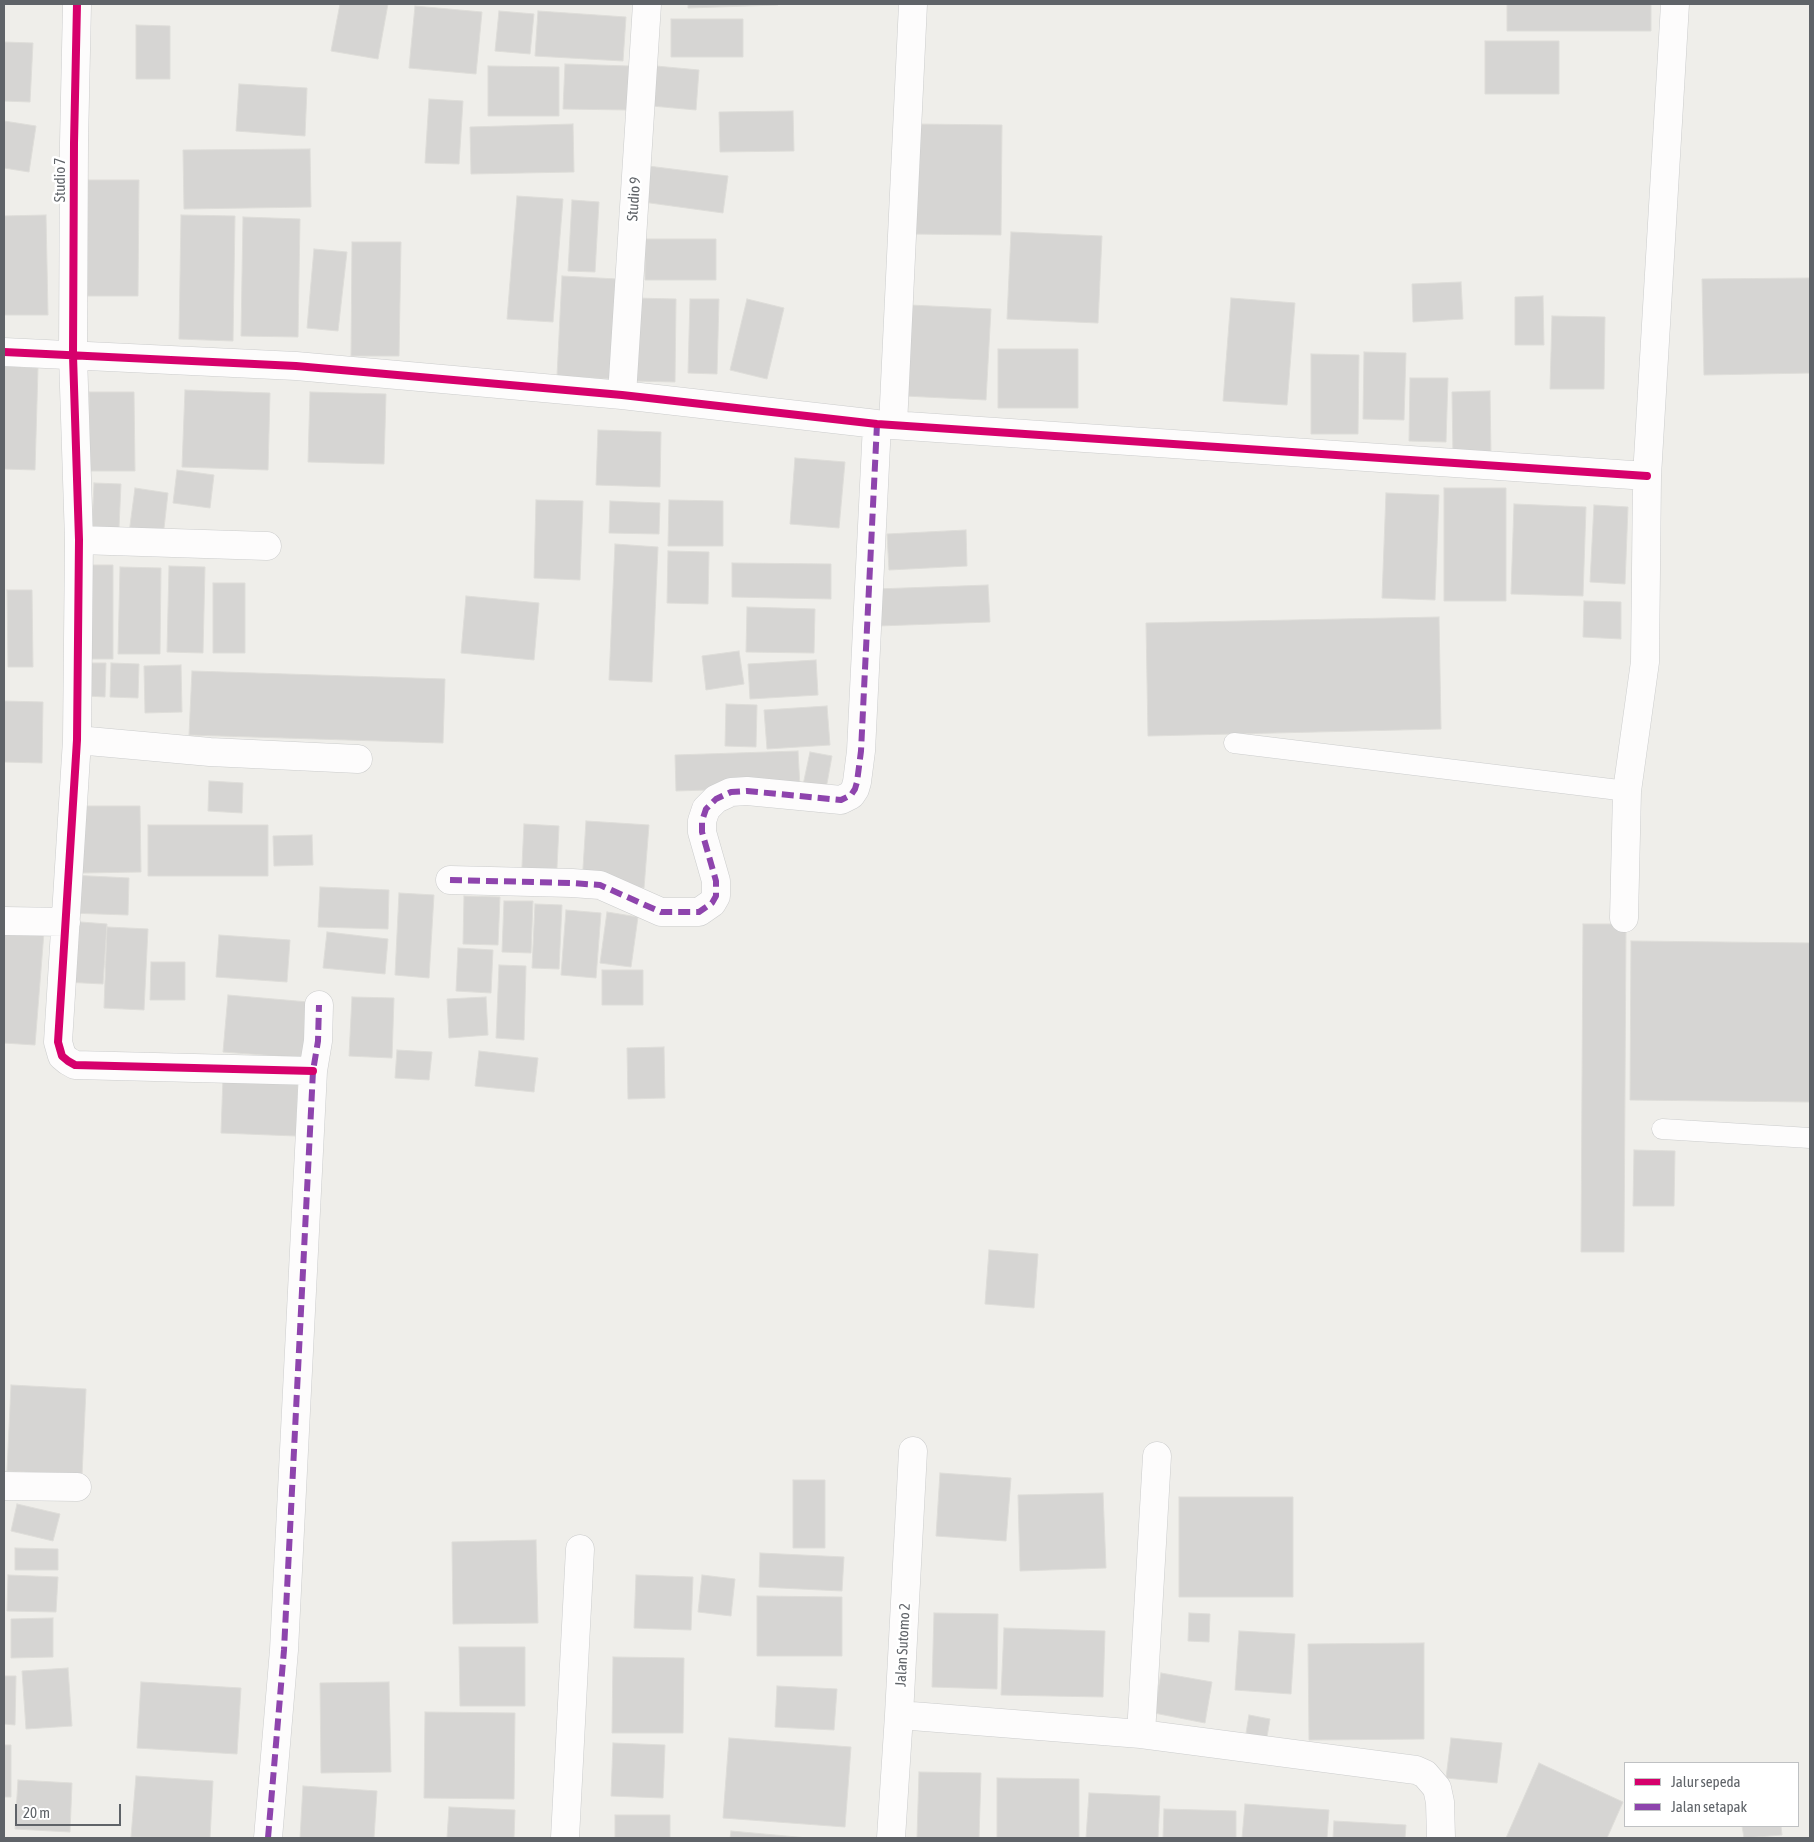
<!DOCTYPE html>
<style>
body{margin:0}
#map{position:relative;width:1814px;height:1842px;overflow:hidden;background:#efeeea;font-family:"Asap Condensed",sans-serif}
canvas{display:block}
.frame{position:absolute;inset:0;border:5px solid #5f6368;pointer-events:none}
.legend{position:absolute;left:1624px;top:1762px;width:175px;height:65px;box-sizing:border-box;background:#fff;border:1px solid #bfc1c3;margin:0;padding:6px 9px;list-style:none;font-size:15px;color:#5f6368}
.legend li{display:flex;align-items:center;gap:10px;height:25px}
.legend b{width:25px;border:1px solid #bfc1c3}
.scale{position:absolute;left:15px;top:1804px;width:106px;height:22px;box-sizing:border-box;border:2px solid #5f6368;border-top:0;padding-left:6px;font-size:15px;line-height:18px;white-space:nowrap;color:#5f6368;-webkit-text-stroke:4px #fff;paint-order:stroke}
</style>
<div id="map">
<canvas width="1814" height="1842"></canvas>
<div class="frame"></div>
<ul class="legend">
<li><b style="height:6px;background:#d6006c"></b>Jalur sepeda</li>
<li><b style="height:6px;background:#8e44ad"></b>Jalan setapak</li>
</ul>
<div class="scale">20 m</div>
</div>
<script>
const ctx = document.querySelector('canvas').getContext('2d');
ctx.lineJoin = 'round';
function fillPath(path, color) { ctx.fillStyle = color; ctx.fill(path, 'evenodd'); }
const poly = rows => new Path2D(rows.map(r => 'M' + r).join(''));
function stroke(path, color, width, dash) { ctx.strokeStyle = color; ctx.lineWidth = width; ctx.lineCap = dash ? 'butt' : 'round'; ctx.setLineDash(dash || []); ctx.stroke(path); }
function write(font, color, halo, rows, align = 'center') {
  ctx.font = font + ' "Asap Condensed",sans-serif'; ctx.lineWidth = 5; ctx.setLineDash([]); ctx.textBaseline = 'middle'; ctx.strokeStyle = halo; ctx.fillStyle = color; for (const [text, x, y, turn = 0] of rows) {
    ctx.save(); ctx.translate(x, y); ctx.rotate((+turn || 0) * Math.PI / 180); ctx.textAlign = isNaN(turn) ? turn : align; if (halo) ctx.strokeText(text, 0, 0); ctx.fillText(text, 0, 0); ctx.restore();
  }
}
const building = poly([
 [340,4,388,4,378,59,331,51,340,4],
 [688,4,778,4,778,5,688,8,688,4],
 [1507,4,1651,4,1651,31,1507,31,1507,4],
 [415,6,482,12,476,74,409,68,415,6],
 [499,11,534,14,530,54,495,51,499,11],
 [538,11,626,17,623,61,535,56,538,11],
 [671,19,743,19,743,57,671,57,671,19],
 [136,25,170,26,170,79,136,79,136,25],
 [1485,41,1559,41,1559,94,1485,94,1485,41],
 [4,42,33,43,30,102,4,101,4,42],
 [565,64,629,66,628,110,563,109,565,64],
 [488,66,559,67,559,116,488,116,488,66],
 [656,66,699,70,696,110,652,106,656,66],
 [239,84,307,88,305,136,236,131,239,84],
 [429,99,463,101,459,164,425,163,429,99],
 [793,111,794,151,720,152,719,112,793,111],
 [4,121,36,126,29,172,4,168,4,121],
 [573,124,574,172,471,174,470,127,573,124],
 [912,124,1002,125,1001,235,910,234,912,124],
 [310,149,311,207,184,209,183,150,310,149],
 [648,166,728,176,723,213,643,202,648,166],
 [88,180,139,180,138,296,87,296,88,180],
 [517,196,563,199,553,322,507,319,517,196],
 [572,200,599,202,595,272,568,271,572,200],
 [46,215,48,315,4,315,4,216,46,215],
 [181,215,235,216,233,341,179,339,181,215],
 [243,217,300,219,298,337,241,336,243,217],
 [1011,232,1102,236,1098,323,1007,319,1011,232],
 [645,239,716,239,716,280,645,280,645,239],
 [352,242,401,242,399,356,351,356,352,242],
 [314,249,347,252,338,331,307,328,314,249],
 [562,276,617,279,611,379,557,376,562,276],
 [1810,278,1810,373,1704,375,1702,279,1810,278],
 [1461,282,1463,319,1413,322,1412,284,1461,282],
 [1543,296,1544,345,1515,345,1515,297,1543,296],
 [635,298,676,299,675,382,634,381,635,298],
 [1231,298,1295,303,1287,405,1223,401,1231,298],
 [690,299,719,299,717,374,688,373,690,299],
 [747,299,784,308,767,379,730,370,747,299],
 [910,305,991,309,986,400,905,396,910,305],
 [1552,316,1605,317,1604,389,1550,389,1552,316],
 [998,349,1078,349,1078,408,998,408,998,349],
 [1364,352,1406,353,1404,420,1363,419,1364,352],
 [1311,354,1359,355,1358,434,1311,434,1311,354],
 [4,366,38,368,35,470,4,469,4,366],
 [1410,378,1448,378,1446,442,1409,441,1410,378],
 [185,390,270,393,268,470,182,467,185,390],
 [1490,391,1491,456,1453,457,1452,392,1490,391],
 [89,392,134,392,135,471,89,471,89,392],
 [310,392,386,394,384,464,308,462,310,392],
 [598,430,661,432,660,487,596,485,598,430],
 [795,458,845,462,839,528,790,524,795,458],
 [177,470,214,475,210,508,173,503,177,470],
 [94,483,121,484,119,528,92,527,94,483],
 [135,488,168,493,163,537,129,533,135,488],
 [1444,488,1506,488,1506,601,1444,601,1444,488],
 [1386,493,1439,495,1435,600,1382,598,1386,493],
 [536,500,583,501,580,580,534,578,536,500],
 [669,500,723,501,723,546,668,546,669,500],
 [610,501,660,503,659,534,609,533,610,501],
 [1514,504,1586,507,1583,596,1511,594,1514,504],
 [1594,505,1628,507,1625,584,1590,582,1594,505],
 [966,530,967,566,889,570,887,534,966,530],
 [615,544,658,547,652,682,609,680,615,544],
 [668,551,709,552,708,604,667,603,668,551],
 [732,563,831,564,831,599,732,597,732,563],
 [86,565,113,565,113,659,86,659,86,565],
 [169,566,205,567,203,653,167,652,169,566],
 [120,567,161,568,160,654,118,654,120,567],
 [213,583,245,583,245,653,213,653,213,583],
 [988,585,990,622,878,626,876,589,988,585],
 [7,590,32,590,33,667,8,667,7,590],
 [466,596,539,603,534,660,461,653,466,596],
 [1584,601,1621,602,1621,639,1583,637,1584,601],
 [747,607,815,609,814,653,746,652,747,607],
 [1439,617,1441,729,1148,736,1146,623,1439,617],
 [739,651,744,684,706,690,702,656,739,651],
 [816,660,818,695,750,699,748,664,816,660],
 [87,663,106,663,105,697,87,696,87,663],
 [111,663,139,664,138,698,110,697,111,663],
 [181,665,182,712,145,713,144,666,181,665],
 [192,671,445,679,443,743,189,735,192,671],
 [4,701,43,702,42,763,4,762,4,701],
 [726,704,757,705,756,747,725,746,726,704],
 [827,706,830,745,767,749,764,710,827,706],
 [798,751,800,787,676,791,675,755,798,751],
 [810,752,832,756,826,789,803,785,810,752],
 [209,781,243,783,242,813,208,811,209,781],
 [81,806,140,806,141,872,82,873,81,806],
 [586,821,649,825,644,888,582,884,586,821],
 [524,824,559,826,556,888,521,887,524,824],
 [148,825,268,825,268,876,148,876,148,825],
 [312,835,313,865,274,866,273,836,312,835],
 [70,875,129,878,128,915,69,913,70,875],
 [320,887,389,890,388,929,318,927,320,887],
 [399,893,434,895,429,978,395,975,399,893],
 [464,896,500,897,498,945,463,944,464,896],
 [504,901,533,901,531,953,502,952,504,901],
 [535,904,562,905,559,969,532,968,535,904],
 [566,910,601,913,596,978,561,975,566,910],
 [607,912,638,917,631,967,600,963,607,912],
 [68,921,107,924,103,984,65,982,68,921],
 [1583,924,1626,924,1624,1252,1581,1252,1583,924],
 [107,927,148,929,144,1010,104,1008,107,927],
 [4,929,44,932,35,1045,4,1043,4,929],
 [327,932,388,939,385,974,323,968,327,932],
 [219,935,290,940,287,982,216,977,219,935],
 [1631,941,1810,943,1810,1102,1630,1100,1631,941],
 [458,948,493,950,491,993,456,991,458,948],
 [151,962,185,962,185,1000,150,1000,151,962],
 [499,965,526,966,524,1040,496,1038,499,965],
 [602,970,643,970,643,1005,602,1005,602,970],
 [228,995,308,1002,303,1058,223,1052,228,995],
 [352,997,394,998,392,1058,349,1056,352,997],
 [486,997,488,1035,449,1038,447,999,486,997],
 [664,1047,665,1098,628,1099,627,1048,664,1047],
 [397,1050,432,1052,429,1080,395,1078,397,1050],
 [479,1051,538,1058,534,1092,475,1086,479,1051],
 [223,1078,298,1081,296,1136,221,1133,223,1078],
 [1634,1150,1675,1151,1674,1206,1633,1206,1634,1150],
 [989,1250,1038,1254,1034,1308,985,1304,989,1250],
 [11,1385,86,1389,82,1475,7,1471,11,1385],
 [940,1473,1011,1478,1006,1541,936,1536,940,1473],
 [793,1480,825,1480,825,1548,793,1548,793,1480],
 [1103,1493,1106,1568,1020,1571,1018,1495,1103,1493],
 [1179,1497,1293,1497,1293,1597,1179,1597,1179,1497],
 [17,1504,60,1514,53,1541,11,1531,17,1504],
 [536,1540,538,1623,453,1624,452,1542,536,1540],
 [15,1548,58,1549,58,1570,15,1570,15,1548],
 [760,1553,844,1557,842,1591,759,1587,760,1553],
 [8,1575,58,1577,56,1612,7,1611,8,1575],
 [636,1575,693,1577,691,1630,634,1628,636,1575],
 [702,1575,735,1579,731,1616,698,1612,702,1575],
 [757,1596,842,1597,842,1656,757,1656,757,1596],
 [934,1613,998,1614,997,1689,932,1687,934,1613],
 [1189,1613,1210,1614,1209,1642,1188,1641,1189,1613],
 [53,1618,53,1657,11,1658,11,1619,53,1618],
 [1004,1628,1105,1631,1103,1697,1001,1695,1004,1628],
 [1239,1631,1295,1634,1291,1694,1235,1690,1239,1631],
 [1424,1643,1424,1739,1309,1740,1308,1644,1424,1643],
 [459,1647,525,1647,525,1706,460,1706,459,1647],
 [613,1657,684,1658,683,1733,612,1733,613,1657],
 [68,1668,72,1726,26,1729,22,1671,68,1668],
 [1161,1673,1212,1682,1205,1723,1154,1713,1161,1673],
 [4,1676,16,1676,15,1725,4,1724,4,1676],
 [141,1682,241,1688,237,1754,137,1748,141,1682],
 [389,1682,391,1772,321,1773,320,1683,389,1682],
 [777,1686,837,1689,834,1730,775,1727,777,1686],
 [425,1712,515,1713,514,1799,424,1798,425,1712],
 [1249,1715,1270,1719,1266,1743,1245,1739,1249,1715],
 [729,1738,851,1747,845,1827,723,1818,729,1738],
 [1451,1738,1502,1743,1497,1783,1446,1778,1451,1738],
 [613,1743,665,1745,663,1798,611,1796,613,1743],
 [4,1745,11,1745,11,1797,4,1797,4,1745],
 [1539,1763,1623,1802,1607,1838,1506,1838,1539,1763],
 [919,1772,981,1773,979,1838,917,1838,919,1772],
 [136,1776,213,1781,210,1838,131,1837,136,1776],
 [997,1778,1079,1779,1079,1838,997,1838,997,1778],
 [18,1780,72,1783,70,1832,15,1829,18,1780],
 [303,1786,377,1791,374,1838,300,1838,303,1786],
 [1089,1793,1160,1796,1158,1838,1086,1838,1089,1793],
 [1245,1804,1329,1810,1327,1838,1242,1838,1245,1804],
 [449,1807,515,1810,514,1838,447,1838,449,1807],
 [1164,1809,1236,1811,1236,1838,1163,1838,1164,1809],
 [615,1815,670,1815,670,1838,615,1838,615,1815],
 [1334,1821,1406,1825,1405,1838,1333,1838,1334,1821],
 [1742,1826,1781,1826,1782,1835,1744,1838,1742,1826],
 [731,1831,808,1838,730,1838,731,1831]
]);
const service = poly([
 [1234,743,1627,791],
 [1662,1129,1810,1138]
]);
const minor = poly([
 [77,4,74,143,73,356,79,540,77,740,58,1042,62,1056,68,1061,75,1065,313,1071],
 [4,352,296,366,622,395,877,424,1647,476],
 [622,395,647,4],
 [893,425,913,4],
 [79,540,267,546],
 [77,740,210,752,358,759],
 [450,880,572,883,600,885,661,912,699,912,712,903,716,896,716,881,702,832,702,821,706,809,716,799,731,792,747,791,841,800,851,795,855,789,857,782,861,751,877,424],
 [1624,918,1627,791,1645,662,1647,476,1675,4],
 [4,921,66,922],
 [4,1486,77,1487],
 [899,1715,1141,1734,1416,1770,1425,1774,1437,1788,1440,1802,1441,1838],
 [1141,1734,1157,1456],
 [268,1838,284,1650,313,1071,318,1041,319,1005],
 [565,1838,580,1549],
 [891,1838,899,1715,913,1451]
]);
const quiet = poly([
 [450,880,572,883,600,885,661,912,699,912,712,903,716,896,716,881,702,832,702,821,706,809,716,799,731,792,747,791,841,800,851,795,855,789,857,782,861,751,877,424],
 [268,1838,284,1650,313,1071,318,1041,319,1005]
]);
const cycleway = poly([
 [77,4,74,143,73,356,79,540,77,740,58,1042,62,1056,68,1061,75,1065,313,1071],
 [4,352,296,366,622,395,877,424,1647,476]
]);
const streetNames = [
 ["Studio 7",60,180,-90],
 ["Studio 9",634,199,-86],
 ["Jalan Sutomo 2",903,1645,-87]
];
fillPath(building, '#d6d5d3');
stroke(building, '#deddd9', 1);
stroke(service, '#cbcccc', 21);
stroke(minor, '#cbcccc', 29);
stroke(service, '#fdfcfc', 20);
stroke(minor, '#fdfcfc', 28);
stroke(quiet, '#8e44ad', 6, [12, 6]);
stroke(cycleway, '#d6006c', 8);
write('15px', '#5f6368', '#fff', streetNames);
</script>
